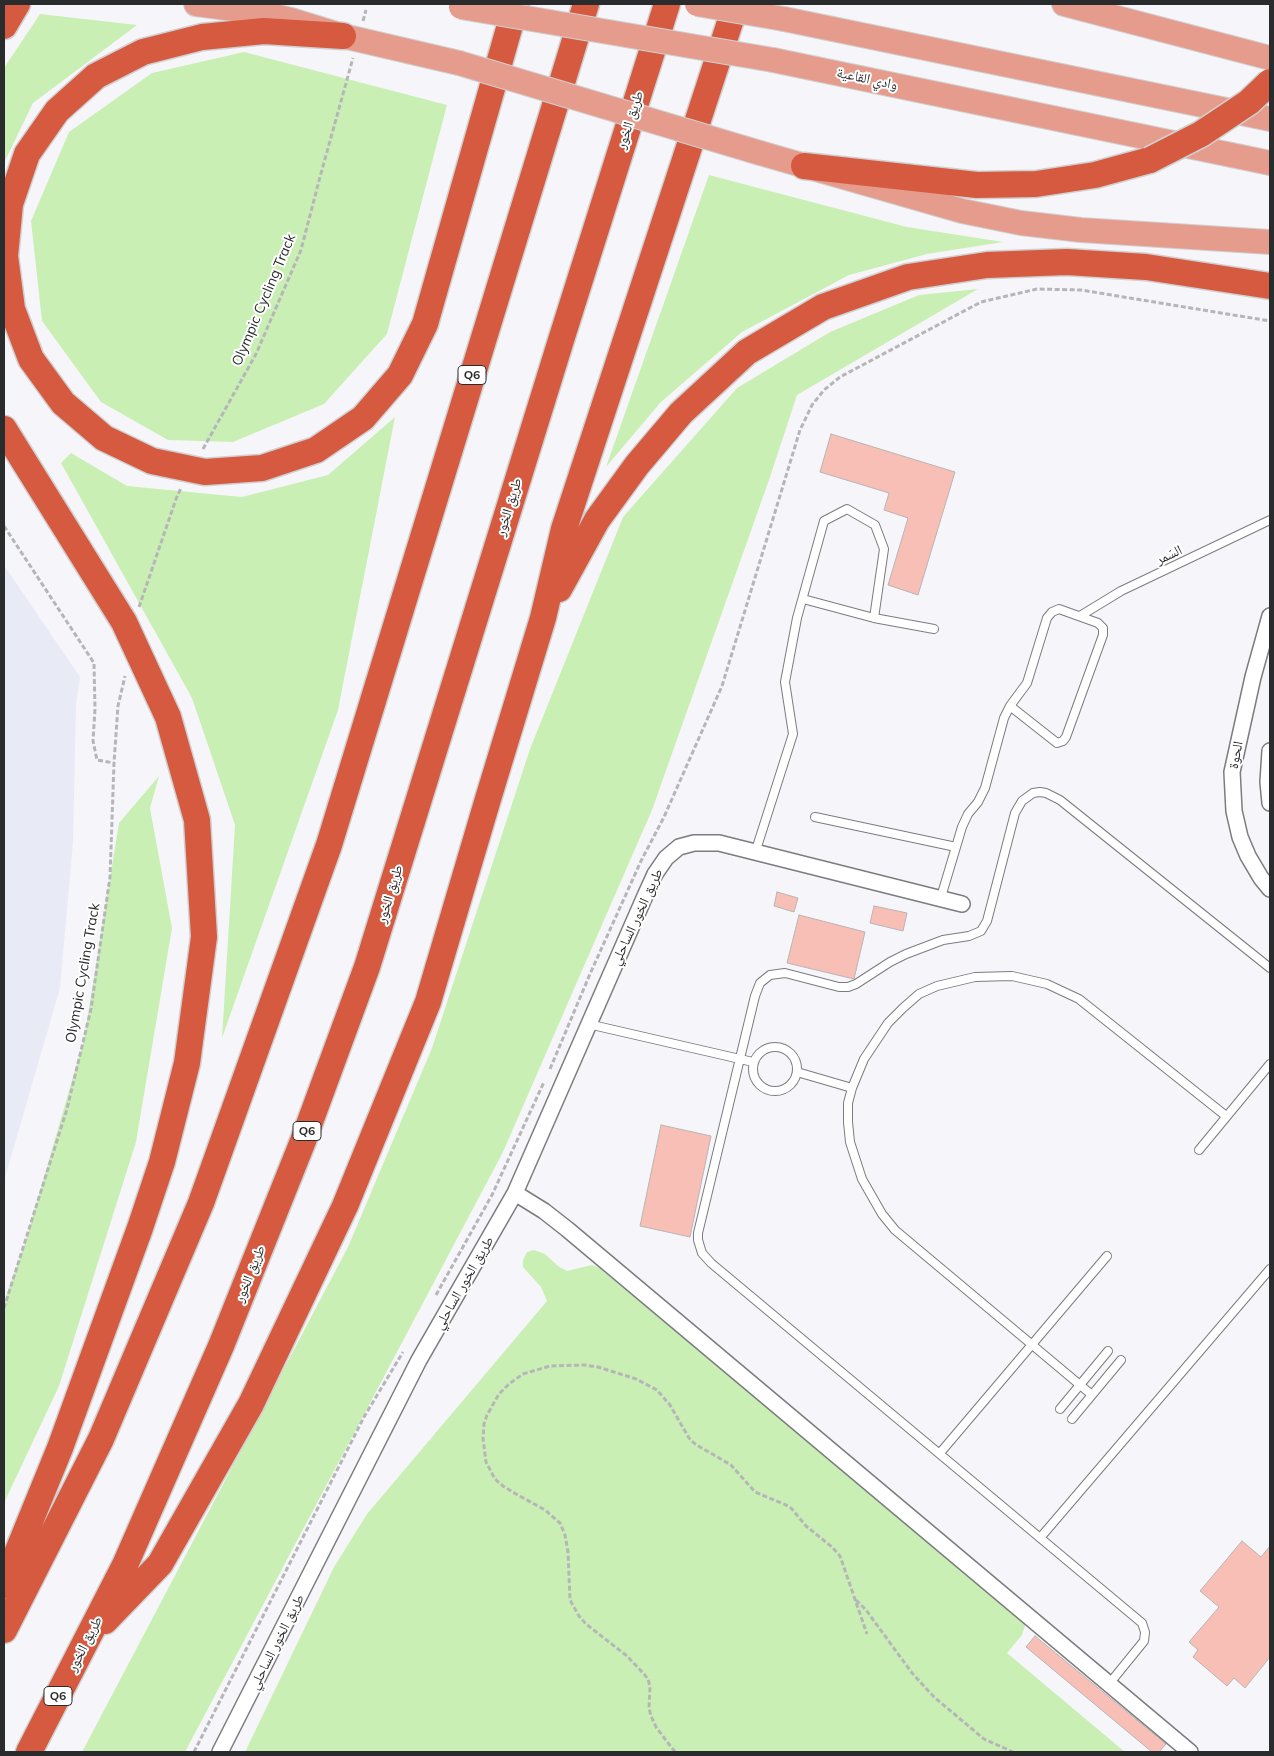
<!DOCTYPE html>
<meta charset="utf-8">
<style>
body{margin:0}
#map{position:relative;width:1274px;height:1756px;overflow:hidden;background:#f6f6fa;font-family:Mulish,sans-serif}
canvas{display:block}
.frame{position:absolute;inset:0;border:5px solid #2a2b2c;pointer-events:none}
</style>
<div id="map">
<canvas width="1274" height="1756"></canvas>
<div class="frame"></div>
</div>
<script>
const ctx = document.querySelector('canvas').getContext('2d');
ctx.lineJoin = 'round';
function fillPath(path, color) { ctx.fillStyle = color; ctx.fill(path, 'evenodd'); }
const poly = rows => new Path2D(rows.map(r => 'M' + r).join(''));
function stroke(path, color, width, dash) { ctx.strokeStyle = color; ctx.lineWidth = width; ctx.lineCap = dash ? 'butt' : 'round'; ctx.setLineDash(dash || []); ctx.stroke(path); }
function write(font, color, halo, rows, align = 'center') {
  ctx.font = font + ' Mulish,"Noto Naskh Arabic",sans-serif'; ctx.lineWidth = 4; ctx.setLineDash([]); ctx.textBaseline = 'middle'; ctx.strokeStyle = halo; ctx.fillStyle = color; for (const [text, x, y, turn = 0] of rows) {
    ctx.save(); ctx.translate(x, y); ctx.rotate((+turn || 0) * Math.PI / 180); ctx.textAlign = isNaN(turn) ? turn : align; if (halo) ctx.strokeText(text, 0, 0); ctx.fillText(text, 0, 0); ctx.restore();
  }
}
const built = poly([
 [4,565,80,677,76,704,73,842,60,988,4,1181]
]);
const green = poly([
 [40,14,137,25,33,103,4,163,4,68],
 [244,52,447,105,387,334,324,404,233,442,168,440,101,402,42,321,31,221,69,132,152,73],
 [709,175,907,227,1003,242,927,254,849,275,742,332,661,402,606,467],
 [978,289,797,395,769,480,652,810,503,1152,185,1752,82,1752,348,1247,432,1048,530,749,623,517,737,388,830,332,919,295],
 [395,417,338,710,222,1038,235,825,192,698,61,463,71,453,127,486,242,497,328,475],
 [159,776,150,808,172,928,136,1142,59,1386,4,1503,4,1302,24,1246,84,1039,119,823],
 [534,1250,545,1254,558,1266,567,1271,592,1265,599,1268,1024,1621,1025,1626,1022,1635,1007,1653,1125,1752,245,1752,334,1567,367,1514,547,1301,541,1287,523,1267,523,1260,527,1252]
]);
const building = poly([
 [831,434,955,472,918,595,888,585,908,518,884,510,889,493,820,472,831,434],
 [777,892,798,898,794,912,774,906,777,892],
 [874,906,907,913,903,931,870,923,874,906],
 [799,915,865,932,854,979,787,963,799,915],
 [661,1125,711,1136,690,1237,640,1226,661,1125],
 [1242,1541,1261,1557,1270,1546,1270,1657,1245,1688,1234,1678,1227,1686,1193,1657,1198,1650,1189,1642,1219,1607,1200,1591,1242,1541],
 [1035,1636,1166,1744,1159,1752,1152,1752,1026,1647,1035,1636]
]);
const path = poly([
 [363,21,366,10],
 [203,449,256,354,301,250,320,177,353,58],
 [4,526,94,663,95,709,93,741,97,760,114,763],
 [139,607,176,499,181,488],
 [550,1069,590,974,641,861,664,817,722,686,800,430,812,405,824,390,840,377,981,302,1037,289,1081,290,1270,321],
 [436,1295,492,1195,544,1082],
 [4,1308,67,1109,91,1009,110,877,114,763,118,706,125,676],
 [856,1600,866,1610,912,1673,934,1697,984,1739,1013,1752],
 [194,1752,364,1417,403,1352],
 [675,1752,656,1727,651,1716,649,1708,650,1687,648,1679,644,1674,627,1656,586,1624,579,1616,570,1600,568,1552,565,1535,560,1523,545,1510,516,1494,503,1486,495,1479,486,1462,483,1438,484,1424,487,1415,499,1394,509,1384,523,1374,550,1366,584,1365,598,1367,636,1379,657,1390,670,1405,689,1438,695,1444,731,1465,755,1492,786,1505,791,1508,806,1526,832,1547,840,1556,867,1634]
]);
const service = poly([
 [1080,616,1121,591,1270,520],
 [874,618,934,629],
 [815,817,956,847],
 [755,853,793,734,785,682,797,618,824,521,847,509,875,525,884,549,874,618,803,599],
 [941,897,962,827,968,814,978,802,985,788,1004,718,1010,706,1027,683,1047,618,1052,612,1059,609,1098,623,1103,628,1103,635,1066,737,1063,741,1057,743,1010,706],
 [588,1024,753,1062],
 '753 1069a22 22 0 1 1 44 0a22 22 0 1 1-44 0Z',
 [797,1072,852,1088],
 [1199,1150,1270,1064],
 [1092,1395,895,1230,882,1214,862,1179,850,1142,848,1122,848,1103,852,1088,864,1059,888,1023,903,1008,919,994,937,986,975,977,1012,976,1047,984,1079,999,1226,1116],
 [1060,1409,1108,1351],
 [1072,1419,1121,1360],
 [940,1453,1107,1256],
 [1040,1538,1270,1269],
 [1109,1684,1144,1641,1145,1632,1142,1623,711,1263,702,1253,698,1240,698,1233,755,996,760,983,770,975,785,973,839,987,848,987,856,984,890,962,906,954,943,940,969,936,981,931,987,921,1015,813,1022,801,1033,793,1040,792,1046,793,1060,800,1270,968]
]);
const minor = poly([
 [1270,616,1253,677,1232,772,1234,811,1240,837,1248,856,1261,878,1270,889],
 [1270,751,1268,782,1270,803],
 [515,1193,544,1211,567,1229,1190,1752],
 [220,1752,419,1360,515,1193,645,896,655,874,666,858,679,847,694,843,719,843,962,904]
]);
const primary = poly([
 [196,4,257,12,291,20,343,36,459,63],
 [1064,4,1270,58],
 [784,19,1270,119],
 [773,60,1270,163],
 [760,153,962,211,1021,223,1081,230,1270,242]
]);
const motorway = poly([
 [4,26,17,4],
 [343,36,264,31,202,37,143,52,96,76,57,111,27,154,10,204,5,256,12,309,31,359,63,403,104,438,152,461,205,472,262,468,316,450,363,418,400,375,425,324,516,4],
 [804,166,977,185,1036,184,1095,175,1150,160],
 [4,429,124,622,168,717,197,820,204,937,187,1063,162,1162,140,1228,60,1448,4,1585],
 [559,589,597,520,637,465,681,413,747,352,823,307,908,277,987,265,1067,262,1146,267,1270,286],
 [105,1621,160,1564,251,1404,345,1206,428,1002,488,799,543,618,564,529,736,4],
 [4,1630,101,1439,201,1203,329,845,586,4],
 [29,1752,125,1565,221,1346,303,1141,367,967,562,337,667,4]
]);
const primaryBridge = poly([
 [697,4,784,19],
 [461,7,773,60],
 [459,63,760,153]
]);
const motorwayBridge = poly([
 [1150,160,1201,134,1249,102,1270,82]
]);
const shields = [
 [472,375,28],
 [307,1131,28],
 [58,1696,28]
];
const shieldNames = [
 ["Q6",472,375],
 ["Q6",307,1131],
 ["Q6",58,1696]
];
const streetNames = [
 ["وادي القاعية",867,79,12],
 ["طريق الخور",630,120,-72],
 ["Olympic Cycling Track",264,300,-67],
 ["طريق الخور",509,507,-73],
 ["السَمر",1169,555,-25],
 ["الحوة",1236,755,-79],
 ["طريق الخور",390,894,-73],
 ["طريق الخور الساحلي",637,917,-65],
 ["Olympic Cycling Track",83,973,-80],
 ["طريق الخور",250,1274,-68],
 ["طريق الخور الساحلي",464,1283,-60],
 ["طريق الخور الساحلي",277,1642,-63],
 ["طريق الخور",85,1644,-63]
];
fillPath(built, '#e8eaf5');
fillPath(green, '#caefb4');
fillPath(building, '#f7bfb6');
stroke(building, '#b9b4b4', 1);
stroke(service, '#7b7c7f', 10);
stroke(minor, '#7b7c7f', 18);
stroke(primary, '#d0d0d1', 26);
stroke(motorway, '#d0d0d1', 29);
stroke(path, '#b6b6b9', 3, [5, 2.5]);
stroke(service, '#fff', 8);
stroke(minor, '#fff', 15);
stroke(primary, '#e69c8c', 24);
stroke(motorway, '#d55a3f', 26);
stroke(primaryBridge, '#d0d0d1', 26, []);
stroke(motorwayBridge, '#d0d0d1', 29, []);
stroke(primaryBridge, '#e69c8c', 24);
stroke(motorwayBridge, '#d55a3f', 26);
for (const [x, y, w] of shields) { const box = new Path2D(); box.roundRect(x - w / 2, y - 9.5, w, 19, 4); ctx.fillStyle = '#fff'; ctx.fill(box); stroke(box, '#2a2b2c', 1); }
write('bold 12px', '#2a2b2c', null, shieldNames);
write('14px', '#2a2b2c', '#fff', streetNames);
</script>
